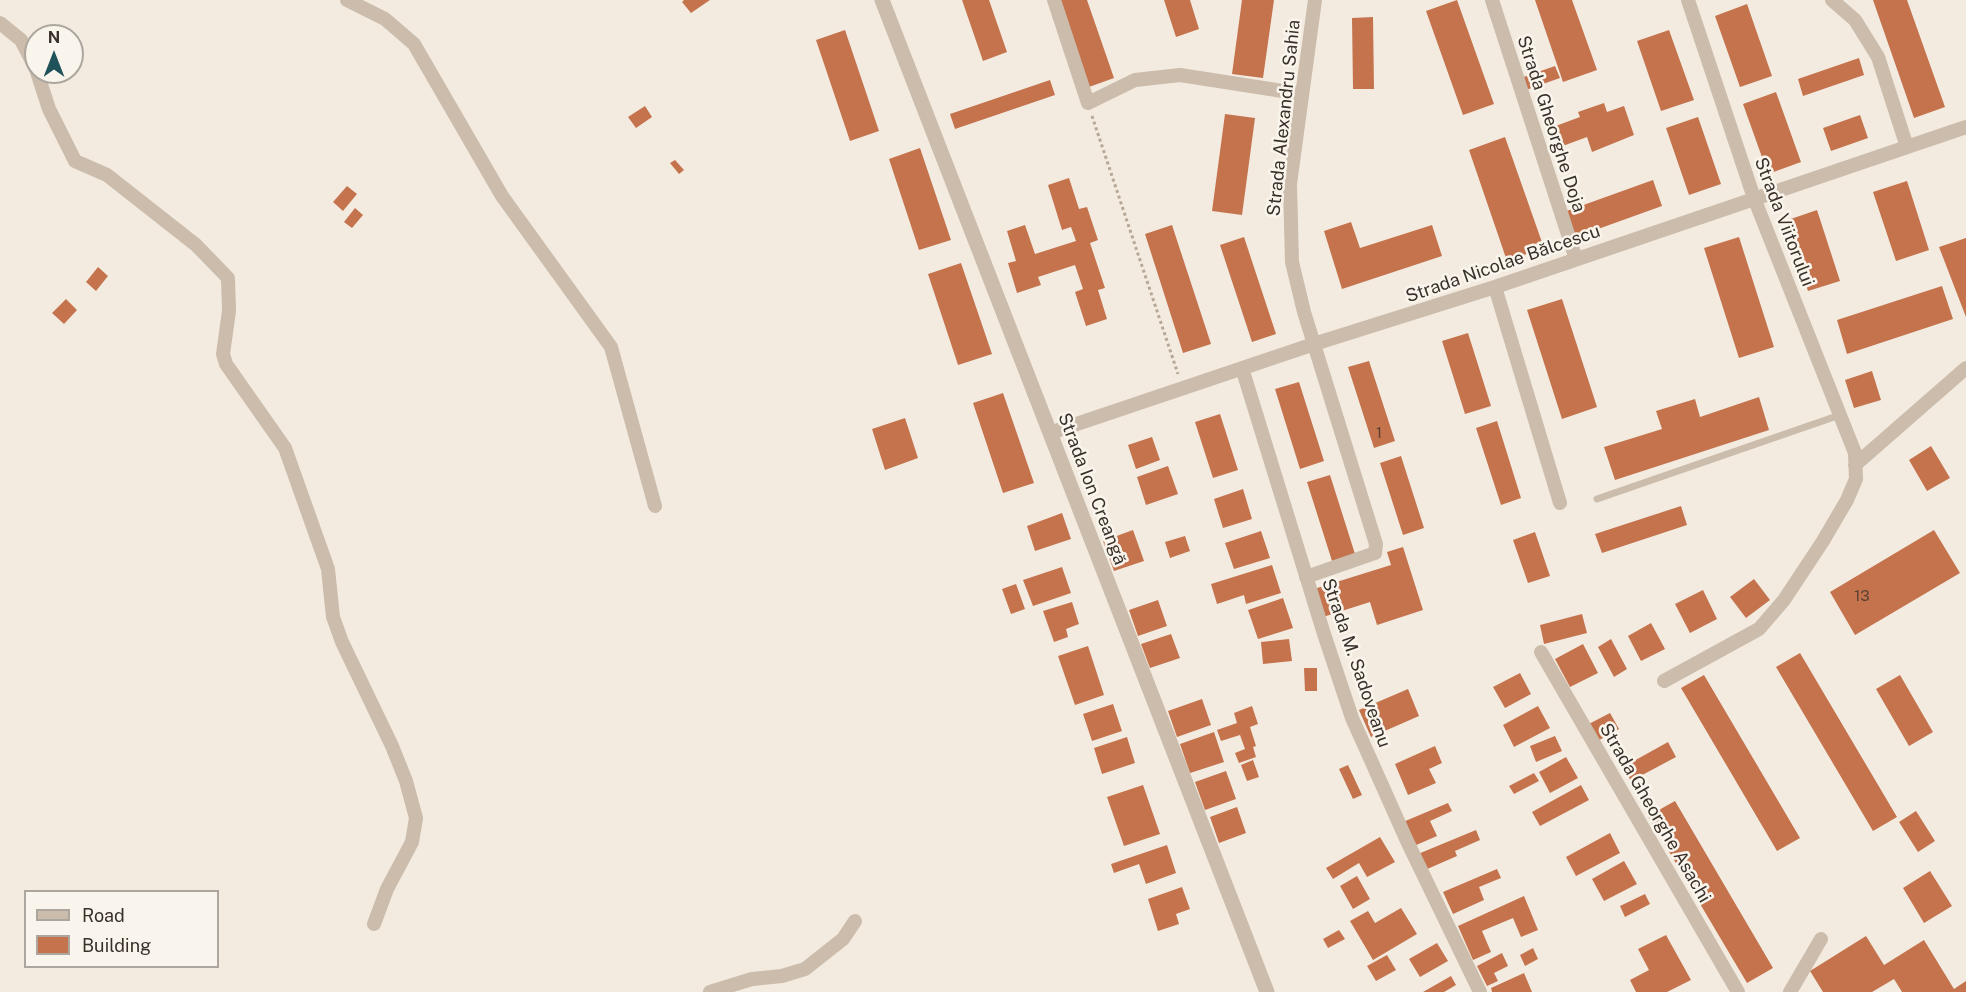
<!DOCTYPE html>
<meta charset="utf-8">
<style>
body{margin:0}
#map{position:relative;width:1966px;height:992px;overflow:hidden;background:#f3ebe0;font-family:"Public Sans",sans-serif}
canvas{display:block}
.legend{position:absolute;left:24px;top:890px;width:195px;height:78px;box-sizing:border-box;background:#faf5ec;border:2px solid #ada69e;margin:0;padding:8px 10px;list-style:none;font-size:18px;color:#39302a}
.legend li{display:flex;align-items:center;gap:12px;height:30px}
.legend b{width:30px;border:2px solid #ada69e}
.north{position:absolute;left:24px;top:24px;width:60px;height:60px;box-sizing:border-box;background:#faf5ec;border:2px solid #ada69e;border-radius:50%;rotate:0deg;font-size:16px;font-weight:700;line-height:24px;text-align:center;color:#39302a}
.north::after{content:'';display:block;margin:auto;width:21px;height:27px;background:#20525a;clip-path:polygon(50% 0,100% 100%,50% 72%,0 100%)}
</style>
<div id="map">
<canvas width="1966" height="992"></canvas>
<ul class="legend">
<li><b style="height:8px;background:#cbbcab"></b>Road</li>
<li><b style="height:16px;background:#c4734d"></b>Building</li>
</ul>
<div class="north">N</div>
</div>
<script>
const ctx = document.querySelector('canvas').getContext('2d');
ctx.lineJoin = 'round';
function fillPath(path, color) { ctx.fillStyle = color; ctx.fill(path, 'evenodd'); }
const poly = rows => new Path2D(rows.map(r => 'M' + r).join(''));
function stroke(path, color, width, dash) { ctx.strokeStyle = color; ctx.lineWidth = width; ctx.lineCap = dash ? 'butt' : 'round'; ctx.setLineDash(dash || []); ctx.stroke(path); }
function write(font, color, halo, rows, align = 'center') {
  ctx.font = font + ' "Public Sans",sans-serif'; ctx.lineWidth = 5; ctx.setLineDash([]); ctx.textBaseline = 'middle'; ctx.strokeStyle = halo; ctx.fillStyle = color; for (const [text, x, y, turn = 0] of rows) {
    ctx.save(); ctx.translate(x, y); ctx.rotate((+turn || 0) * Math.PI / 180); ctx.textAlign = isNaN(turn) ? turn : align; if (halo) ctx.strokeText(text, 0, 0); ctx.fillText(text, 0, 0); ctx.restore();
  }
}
const building = poly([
 [684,0,710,0,691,13,682,2],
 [962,0,989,0,1007,52,983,61],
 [1060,0,1087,0,1114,78,1089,87],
 [1164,0,1190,0,1199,29,1176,37],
 [1242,0,1274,0,1263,78,1232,74],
 [1457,0,1494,104,1463,115,1426,11],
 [1535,0,1572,0,1597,70,1563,82],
 [1873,0,1907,0,1945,107,1914,118],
 [1747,4,1772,76,1740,87,1715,16],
 [1373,17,1374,89,1353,89,1352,18],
 [845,30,879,131,850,141,816,40],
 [1669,30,1694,100,1661,111,1637,41],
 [1859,58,1864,75,1803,96,1798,79],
 [1555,66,1560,78,1523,91,1518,79],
 [1050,80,1055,95,955,129,950,114],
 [1776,92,1801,162,1768,174,1743,104],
 [1604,103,1607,112,1624,106,1634,135,1592,152,1587,137,1560,147,1553,127,1580,117,1578,112],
 [645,106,652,117,636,128,628,117],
 [1225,114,1255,118,1242,215,1212,211],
 [1860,115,1868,138,1831,151,1823,128],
 [1698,117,1721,184,1689,195,1666,128],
 [1505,137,1544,248,1507,261,1469,150],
 [920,148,951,240,919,250,889,159],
 [675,160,684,170,679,174,670,163],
 [1069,178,1079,209,1087,207,1098,240,1090,243,1105,288,1098,290,1107,319,1086,326,1075,292,1083,289,1075,265,1038,277,1041,285,1017,293,1008,263,1016,261,1007,231,1025,225,1035,254,1076,241,1071,227,1062,230,1048,185],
 [1653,180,1662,206,1573,238,1564,212],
 [1907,181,1929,250,1896,261,1873,192],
 [347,186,357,194,343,211,333,202],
 [355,208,363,215,352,228,344,222],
 [1817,210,1840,281,1808,291,1785,221],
 [1351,222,1360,248,1432,225,1442,256,1342,289,1324,231],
 [1172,225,1211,344,1183,353,1145,234],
 [1244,237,1276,334,1252,342,1220,245],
 [1739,237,1774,347,1739,358,1704,248],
 [1966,238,1966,317,1939,247],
 [961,263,992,354,958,365,928,274],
 [98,267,108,276,96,291,86,282],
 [1942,286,1953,319,1847,354,1837,320],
 [66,299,77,310,64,324,52,313],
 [1562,299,1597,407,1562,419,1527,310],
 [1468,333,1491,406,1465,414,1442,341],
 [1369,361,1395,441,1374,448,1348,367],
 [1872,371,1881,400,1854,408,1845,380],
 [1299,382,1324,461,1300,469,1275,389],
 [1003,393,1034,483,1003,493,973,403],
 [1759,397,1769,430,1615,480,1604,447,1662,429,1656,411,1695,399,1700,417],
 [1220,414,1238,470,1213,478,1195,422],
 [905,418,918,458,885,470,872,429],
 [1497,421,1521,498,1501,505,1476,428],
 [1152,437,1160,460,1136,469,1128,445],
 [1931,446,1950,478,1927,491,1909,460],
 [1401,456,1424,528,1403,535,1380,463],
 [1168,466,1178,494,1146,505,1137,477],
 [1330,475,1355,554,1332,561,1307,482],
 [1243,489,1252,519,1223,528,1214,499],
 [1681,506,1687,525,1602,553,1595,534],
 [1062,513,1071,539,1035,551,1027,526],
 [1133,530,1144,561,1114,571,1103,541],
 [1934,530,1960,573,1855,635,1830,592],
 [1261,531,1270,558,1234,569,1225,543],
 [1535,532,1550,576,1528,583,1513,540],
 [1185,536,1190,551,1170,558,1165,542],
 [1403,547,1423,610,1377,625,1370,602,1323,617,1314,589,1391,565,1387,552],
 [1272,565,1281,593,1246,604,1244,595,1217,604,1211,584],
 [1062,567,1071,593,1033,606,1023,580],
 [1754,579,1770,600,1746,618,1730,597],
 [1016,584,1025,609,1011,614,1002,589],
 [1703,590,1717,619,1690,633,1675,604],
 [1283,598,1293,628,1258,639,1248,610],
 [1158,600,1167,626,1138,636,1129,610],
 [1072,602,1079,624,1066,629,1068,637,1054,642,1043,611],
 [1582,614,1587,633,1544,644,1540,625],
 [1651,623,1665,649,1641,661,1628,636],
 [1171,634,1180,658,1150,668,1141,644],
 [1289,639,1292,661,1263,664,1261,642],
 [1611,639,1627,669,1614,677,1598,647],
 [1583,644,1598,673,1570,687,1555,659],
 [1088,646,1104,695,1075,705,1058,656],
 [1800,653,1897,817,1873,831,1776,667],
 [1304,668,1317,668,1317,691,1305,691],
 [1520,673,1531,694,1505,708,1493,687],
 [1704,675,1800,838,1777,851,1681,688],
 [1900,675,1933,732,1909,746,1876,689],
 [1408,689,1419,716,1371,737,1359,710],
 [1202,699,1211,725,1177,737,1168,711],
 [1113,704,1122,731,1092,741,1083,714],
 [1252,706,1258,724,1250,727,1256,746,1253,747,1256,757,1239,763,1235,753,1245,749,1240,735,1221,741,1217,730,1237,723,1234,713],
 [1538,706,1550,728,1514,747,1503,725],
 [1610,713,1619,729,1594,743,1585,726],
 [1214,732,1224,762,1190,773,1180,744],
 [1555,736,1562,751,1536,762,1530,746],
 [1127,737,1135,763,1102,774,1094,748],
 [1668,742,1676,757,1631,781,1623,767],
 [1435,746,1442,763,1429,769,1436,783,1408,795,1395,764],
 [1566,757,1578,778,1550,793,1539,772],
 [1253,760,1259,777,1247,781,1241,765],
 [1348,765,1362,795,1353,799,1339,769],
 [1226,771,1236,799,1205,810,1195,782],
 [1534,773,1539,781,1514,794,1509,786],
 [1143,785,1160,834,1124,846,1107,797],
 [1581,785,1589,800,1540,826,1532,812],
 [1675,801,1773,968,1747,983,1648,816],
 [1448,803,1452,811,1430,821,1437,836,1414,846,1403,822],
 [1237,807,1246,833,1219,843,1210,817],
 [1916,811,1935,841,1918,852,1899,822],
 [1476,830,1480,840,1455,851,1457,856,1425,870,1418,854],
 [1610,833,1620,853,1576,876,1566,857],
 [1380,837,1395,862,1367,877,1359,863,1333,879,1326,868],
 [1167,845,1176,873,1146,884,1139,864,1114,873,1111,864],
 [1624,861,1637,884,1604,901,1592,879],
 [1497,869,1501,878,1479,887,1484,900,1453,914,1443,892],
 [1930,871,1952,906,1924,923,1903,888],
 [1357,876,1370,899,1353,909,1340,886],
 [1182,887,1190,909,1176,914,1179,924,1158,931,1148,899],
 [1645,894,1650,904,1625,917,1620,906],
 [1524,896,1538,930,1521,937,1513,918,1482,931,1491,952,1473,960,1458,926],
 [1401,908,1417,934,1373,960,1350,921,1368,911,1375,923],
 [1339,930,1345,939,1328,948,1323,939],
 [1666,935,1691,980,1667,992,1636,992,1630,980,1649,970,1638,949],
 [1866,936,1884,965,1924,940,1954,989,1966,981,1966,992,1902,992,1894,979,1872,992,1823,992,1810,971],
 [1437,943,1448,961,1420,977,1409,959],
 [1533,948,1538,959,1525,966,1520,955],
 [1502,953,1508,966,1494,973,1498,981,1487,986,1477,966],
 [1387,955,1396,970,1376,981,1367,966],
 [1524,973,1532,992,1492,992,1491,988],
 [1451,976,1456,985,1444,992,1423,992]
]);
const path = poly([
 [1092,116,1178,374]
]);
const service = poly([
 [1597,499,1840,415]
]);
const minor = poly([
 [347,0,385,19,414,44,502,196,611,347,655,506],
 [1054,0,1088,103,1135,80,1180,75,1302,94],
 [1492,0,1576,259],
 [1832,0,1855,20,1878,57,1907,147],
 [0,23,21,40,36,69],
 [37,72,49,109,75,161,107,175,196,245,228,278,229,311,223,354,226,364,285,448,328,569,333,617,342,642,392,746,406,781,416,818,412,842,387,889,374,924],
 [1495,287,1560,503],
 [1242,368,1324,634,1352,718,1407,841,1480,992],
 [1050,433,1314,344,1495,287,1966,127],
 [1855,465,1966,368],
 [1306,577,1375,553,1376,544,1304,312,1292,262,1290,184,1315,0],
 [1541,652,1738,992],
 [1664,681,1759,629,1784,600,1823,541,1847,500,1856,479,1855,453,1754,198,1688,0],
 [710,992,752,979,782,976,805,969,843,939,855,921],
 [1790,992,1821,939]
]);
const tertiary = poly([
 [882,0,1267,992]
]);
const numberNames = [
 ["1",1379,433],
 ["13",1862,596]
];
const streetNames = [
 ["Strada Alexandru Sahia",1284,118,-84],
 ["Strada Gheorghe Doja",1551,124,72],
 ["Strada Viitorului",1784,222,69],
 ["Strada Nicolae Bălcescu",1503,264,-19],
 ["Strada Ion Creangă",1092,489,69],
 ["Strada M. Sadoveanu",1356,663,71],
 ["Strada Gheorghe Asachi",1655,813,60]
];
fillPath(building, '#c4734d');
stroke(path, '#b7a796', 3, [3, 3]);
stroke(service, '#cbbcab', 7);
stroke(minor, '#cbbcab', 14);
stroke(tertiary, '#cbbcab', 15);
write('15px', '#5c4133', null, numberNames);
write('18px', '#39302a', '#faf5ec', streetNames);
</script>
